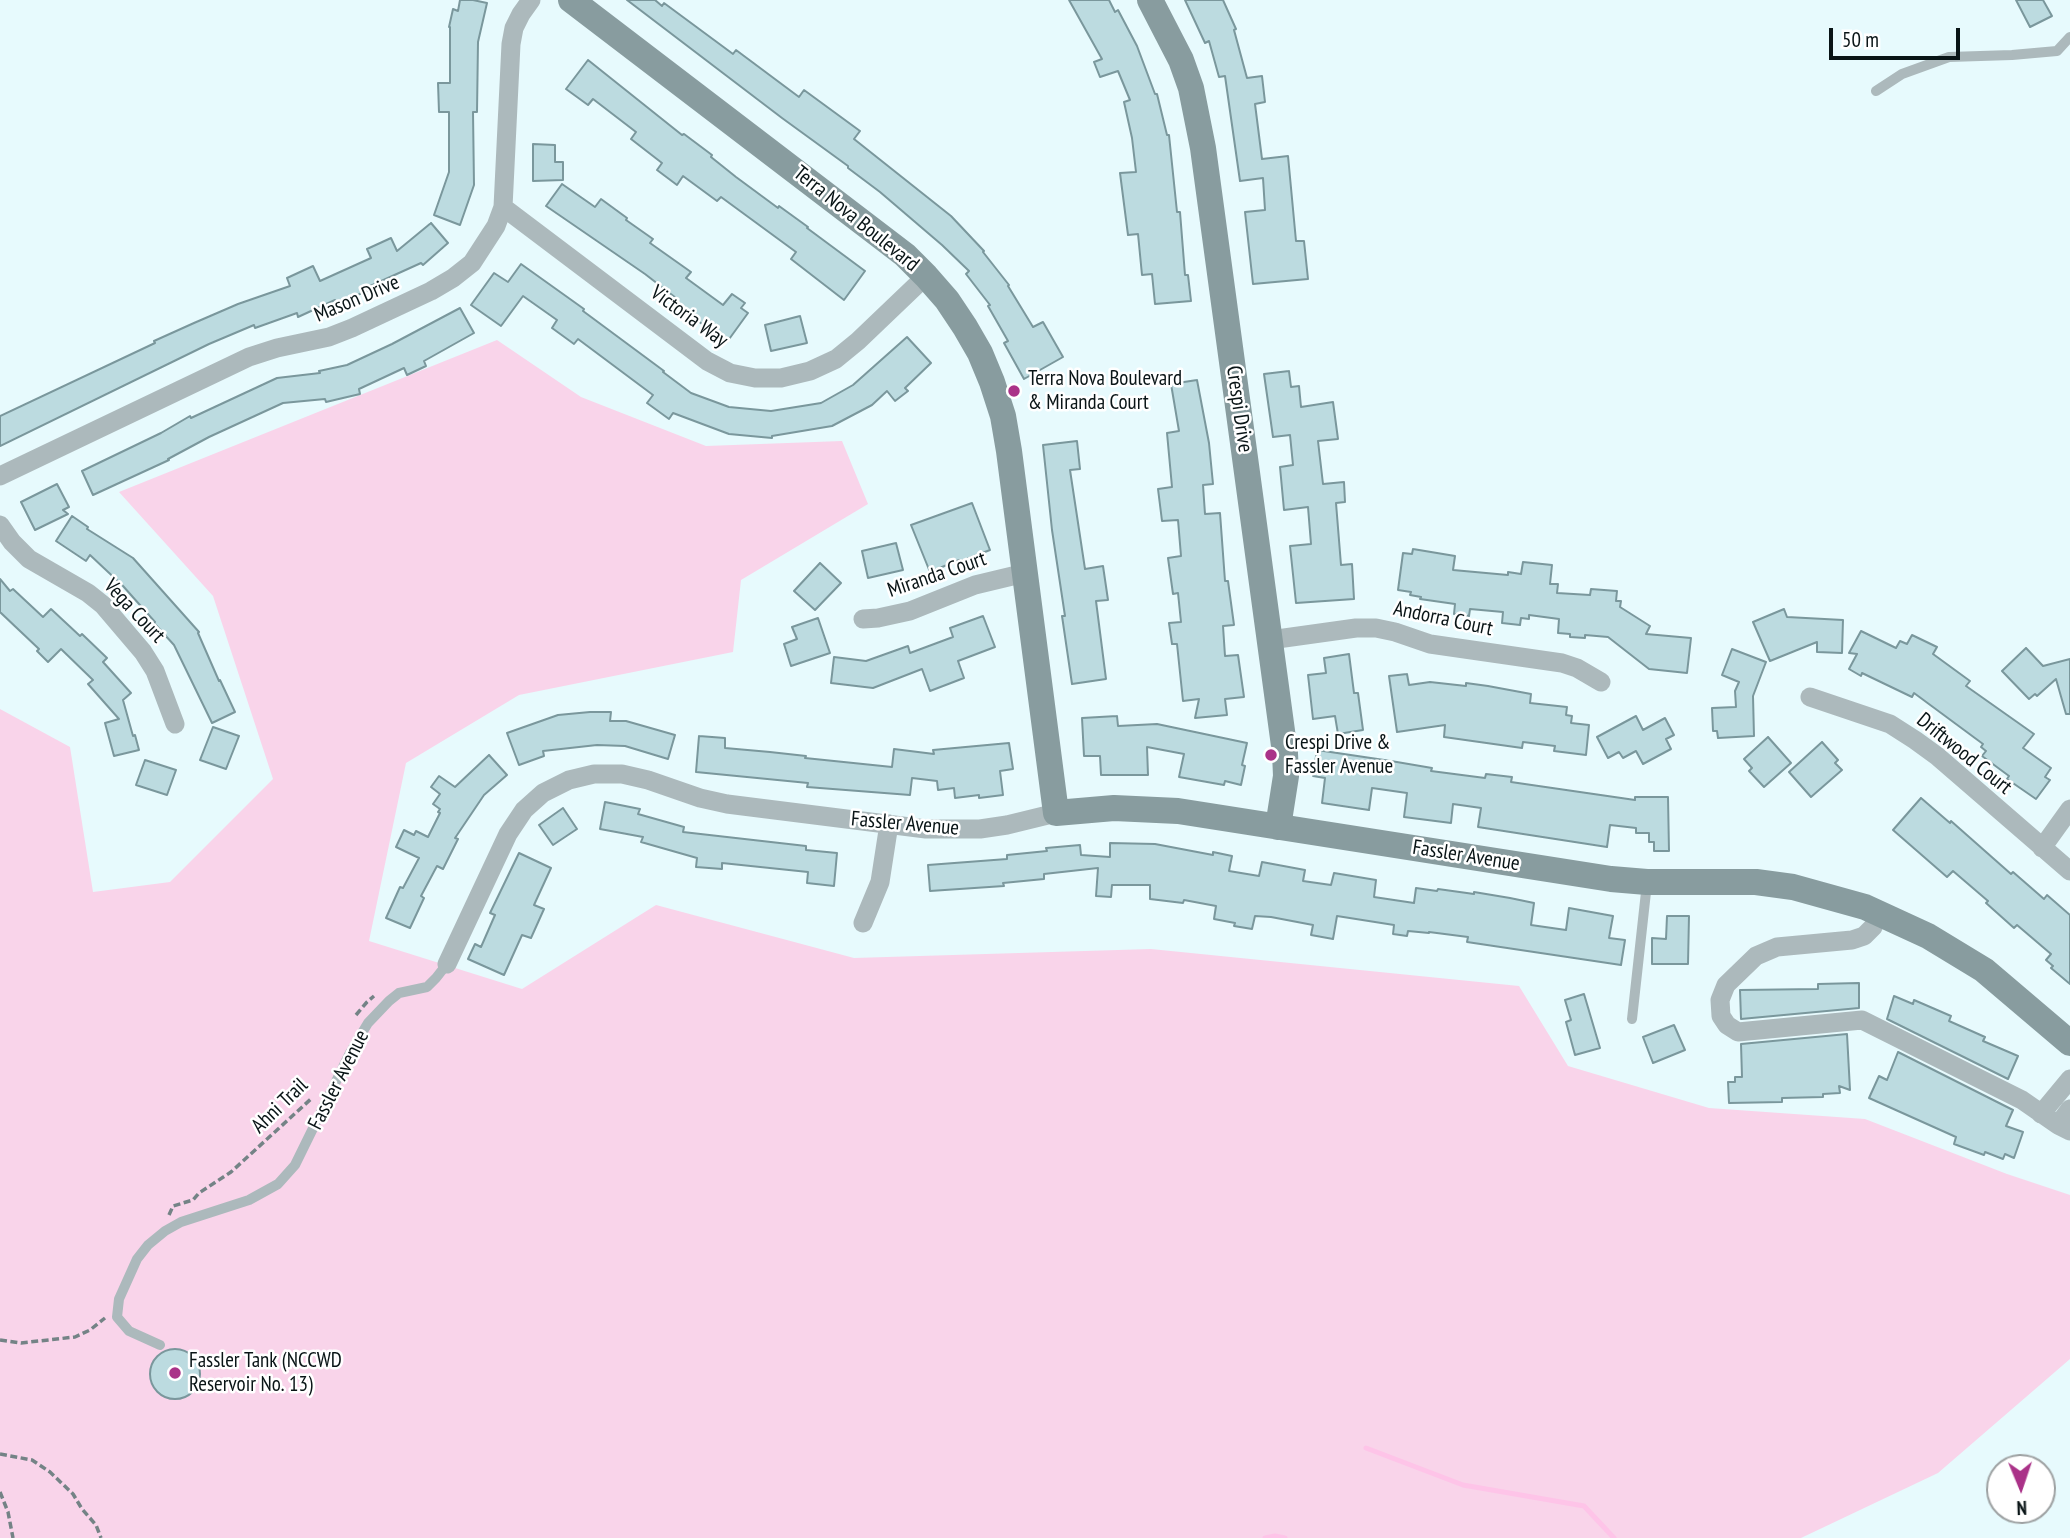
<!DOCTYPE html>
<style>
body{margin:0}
#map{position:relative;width:2070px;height:1538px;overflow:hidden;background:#e7fafd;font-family:"PT Sans Narrow",sans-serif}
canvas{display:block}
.north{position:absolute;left:1986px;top:1454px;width:70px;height:70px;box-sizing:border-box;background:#fff;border:2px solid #9da1a2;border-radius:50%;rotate:178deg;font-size:19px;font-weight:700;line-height:28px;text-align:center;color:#091416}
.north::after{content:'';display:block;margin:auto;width:24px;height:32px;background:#aa3288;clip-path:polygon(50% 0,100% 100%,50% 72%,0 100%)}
.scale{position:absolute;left:1829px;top:28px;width:131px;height:32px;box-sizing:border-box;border:4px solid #091416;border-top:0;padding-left:9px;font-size:21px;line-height:24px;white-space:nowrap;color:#091416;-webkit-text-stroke:5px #fff;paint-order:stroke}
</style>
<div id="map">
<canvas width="2070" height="1538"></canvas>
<div class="north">N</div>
<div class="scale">50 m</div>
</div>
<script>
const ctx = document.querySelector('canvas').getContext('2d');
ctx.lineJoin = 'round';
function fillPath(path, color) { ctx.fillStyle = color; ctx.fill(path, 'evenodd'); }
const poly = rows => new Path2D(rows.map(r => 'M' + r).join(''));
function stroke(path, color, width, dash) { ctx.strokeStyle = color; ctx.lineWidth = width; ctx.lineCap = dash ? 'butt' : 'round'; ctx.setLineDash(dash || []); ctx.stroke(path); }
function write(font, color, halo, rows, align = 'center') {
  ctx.font = font + ' "PT Sans Narrow",sans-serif'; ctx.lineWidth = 5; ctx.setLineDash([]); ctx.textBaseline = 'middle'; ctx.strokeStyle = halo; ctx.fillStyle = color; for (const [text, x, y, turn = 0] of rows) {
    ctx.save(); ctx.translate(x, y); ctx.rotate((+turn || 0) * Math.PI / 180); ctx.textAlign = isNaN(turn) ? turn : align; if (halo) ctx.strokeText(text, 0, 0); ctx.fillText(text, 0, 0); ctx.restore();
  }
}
const green = poly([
 [497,340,581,397,706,446,842,441,868,504,741,580,733,652,519,695,406,763,369,941,522,989,656,905,854,958,1151,949,1519,986,1568,1066,1709,1108,1865,1119,2007,1174,2070,1195,2070,1359,1938,1473,1801,1538,0,1538,0,709,70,747,93,892,170,882,273,779,213,596,119,492]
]);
const stream = poly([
 [1366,1448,1463,1485,1584,1506,1614,1538],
 [1265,1538,1275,1536,1285,1538]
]);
const building = poly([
 [460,0,473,0,487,3,478,42,477,112,473,112,474,185,460,225,434,215,449,172,449,112,439,112,438,83,450,83,450,27,449,27,453,9,458,11,460,0],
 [627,0,655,0,662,6,664,3,733,54,736,50,799,97,804,90,860,131,854,139,951,216,984,251,983,252,1009,285,1008,286,1033,327,1043,322,1063,357,1024,379,1004,343,1008,341,988,306,990,305,966,274,969,271,942,245,880,192,848,168,848,166,782,118,627,0],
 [1069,0,1109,0,1115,12,1118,10,1137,46,1155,94,1157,94,1167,135,1169,135,1177,212,1180,212,1185,275,1188,275,1191,301,1155,304,1152,274,1142,275,1138,234,1128,235,1120,173,1136,172,1132,138,1124,102,1130,100,1118,71,1100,77,1094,62,1102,59,1069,0],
 [1185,0,1223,0,1236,29,1234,30,1247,78,1262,76,1265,102,1255,104,1262,159,1288,156,1296,241,1304,241,1308,279,1253,284,1245,212,1265,210,1263,178,1240,181,1225,76,1219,77,1209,41,1205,43,1185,0],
 [2016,0,2043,0,2052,16,2030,27,2016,0],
 [588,60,682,135,684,134,712,155,711,157,736,177,778,208,779,206,808,227,807,228,865,271,844,300,791,259,796,252,721,197,717,201,683,176,677,185,657,170,662,163,631,139,636,132,593,99,588,105,566,89,588,60],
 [533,144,555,145,555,162,563,162,563,180,533,181,533,144],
 [562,184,595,207,601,199,627,218,626,220,653,239,650,243,691,272,686,278,723,305,732,294,745,303,741,308,748,313,727,342,673,303,676,298,645,274,546,206,562,184],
 [431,223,448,243,423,265,421,263,368,287,369,290,337,304,335,300,298,317,297,313,255,328,254,325,209,344,0,446,0,416,155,343,154,341,194,323,238,304,290,286,287,278,313,266,320,281,371,258,367,249,391,238,397,251,431,223],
 [521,264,584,309,583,311,664,371,663,372,691,393,729,407,771,411,821,403,853,385,907,337,931,363,905,388,908,391,895,401,887,391,872,405,832,426,772,436,772,438,729,434,673,413,669,419,647,403,653,395,578,339,574,344,552,328,557,320,523,296,501,326,471,305,494,273,508,282,521,264],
 [460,308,474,333,424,361,426,366,407,375,404,368,359,389,360,394,326,402,325,399,283,403,209,437,168,459,169,460,93,495,82,471,161,433,190,416,191,418,277,378,320,373,319,371,347,365,392,344,460,308],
 [800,316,807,343,771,351,765,325,800,316],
 [1289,371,1291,387,1299,386,1301,407,1333,402,1338,439,1318,441,1323,484,1344,482,1345,502,1336,503,1341,565,1352,564,1354,599,1296,603,1290,546,1311,544,1308,507,1284,510,1280,467,1293,465,1290,435,1273,437,1264,374,1289,371],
 [1197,380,1209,443,1213,484,1203,485,1205,514,1220,513,1225,581,1228,581,1234,625,1223,626,1225,656,1238,655,1244,697,1225,699,1227,715,1195,718,1199,699,1183,701,1177,644,1172,644,1169,623,1181,622,1178,593,1173,594,1168,558,1181,556,1178,520,1162,521,1158,489,1172,487,1167,433,1179,431,1171,384,1197,380],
 [1077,441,1080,469,1070,470,1085,569,1103,566,1108,600,1096,601,1106,679,1072,684,1062,616,1065,616,1052,530,1043,445,1077,441],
 [57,484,69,507,63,510,68,514,35,530,21,502,57,484],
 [972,503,990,550,959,562,959,560,930,572,911,525,972,503],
 [72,516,88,527,87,529,133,558,199,632,198,633,219,681,220,680,235,712,212,723,174,645,154,623,155,622,123,586,90,555,86,561,56,541,72,516],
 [896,543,903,570,868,578,862,551,896,543],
 [1413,549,1455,556,1453,570,1508,575,1508,572,1521,574,1523,562,1552,565,1550,584,1558,584,1557,593,1590,595,1591,589,1617,591,1616,601,1621,601,1620,607,1650,626,1646,634,1691,638,1687,673,1649,669,1608,637,1585,635,1585,638,1570,637,1570,634,1558,633,1559,619,1529,615,1529,619,1521,618,1520,625,1502,623,1503,612,1470,609,1469,616,1454,614,1455,604,1420,599,1421,597,1410,595,1411,592,1398,590,1403,553,1412,554,1413,549],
 [820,563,841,583,815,610,794,591,820,563],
 [0,579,10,591,13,589,43,617,51,609,80,636,82,634,107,658,103,662,131,693,123,700,133,736,135,735,139,750,114,756,105,723,119,719,88,684,93,680,61,649,48,662,37,651,39,649,0,612,0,579],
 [1784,609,1787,617,1843,620,1842,653,1817,652,1817,642,1770,661,1753,622,1784,609],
 [983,616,995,647,958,661,964,678,930,691,922,669,873,688,831,683,834,657,866,661,908,646,910,653,953,637,950,628,983,616],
 [818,618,830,653,791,666,784,644,797,639,792,627,818,618],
 [1861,631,1896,648,1900,641,1907,644,1912,635,1937,647,1933,654,1970,681,1966,686,2034,734,2023,748,2051,768,2045,777,2050,780,2036,799,2007,779,2009,776,1982,756,1986,751,1981,747,1983,744,1914,693,1912,697,1862,673,1861,676,1849,669,1857,654,1849,653,1861,631],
 [2026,648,2043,666,2070,659,2070,714,2066,714,2056,679,2037,696,2035,694,2029,699,2002,671,2026,648],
 [1732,649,1766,662,1753,696,1754,736,1718,738,1717,731,1713,731,1712,708,1736,707,1735,691,1739,682,1722,675,1732,649],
 [1349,654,1354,693,1358,693,1363,730,1338,734,1335,716,1313,719,1308,675,1326,673,1324,658,1349,654],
 [1407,674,1409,685,1430,682,1466,686,1466,683,1488,686,1531,694,1530,703,1567,707,1566,715,1572,716,1571,723,1589,725,1586,755,1554,751,1555,746,1523,742,1522,748,1444,737,1445,725,1397,732,1389,676,1407,674],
 [590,712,611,712,610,721,626,721,675,735,668,759,625,746,597,745,543,751,544,756,519,765,507,733,558,715,590,712],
 [1117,716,1118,726,1157,724,1247,743,1242,765,1245,766,1241,785,1225,781,1224,785,1179,777,1184,754,1147,747,1148,775,1101,775,1100,756,1084,756,1082,718,1117,716],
 [1636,716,1643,730,1665,718,1674,735,1666,739,1671,749,1643,764,1636,751,1623,758,1619,752,1608,758,1597,737,1636,716],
 [213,727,239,736,226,769,200,760,213,727],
 [699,736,725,738,725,748,770,752,806,756,805,758,892,767,894,749,934,754,933,750,1009,743,1013,769,1000,771,1003,795,979,798,979,795,955,798,954,788,938,790,937,781,912,778,910,795,807,787,808,783,696,772,699,736],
 [1768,737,1791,763,1764,787,1749,771,1752,768,1744,759,1768,737],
 [1822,742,1838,760,1835,763,1842,770,1811,797,1789,772,1822,742],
 [1317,750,1391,761,1432,768,1431,771,1485,778,1486,774,1512,777,1511,782,1635,800,1635,797,1668,797,1669,851,1654,851,1654,842,1649,842,1649,833,1636,833,1636,828,1610,825,1607,847,1478,827,1481,808,1453,804,1451,823,1404,817,1407,793,1372,788,1369,810,1322,803,1325,778,1313,776,1317,750],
 [489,755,507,775,484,795,455,838,458,839,443,869,437,866,421,896,424,898,410,928,386,918,400,887,403,888,419,858,396,847,404,830,414,835,416,831,428,837,440,813,438,812,440,809,433,804,440,794,431,787,439,776,455,787,489,755],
 [145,760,176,770,167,795,136,785,145,760],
 [1921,798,1950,823,1951,821,2011,874,2013,872,2044,899,2047,895,2070,915,2070,984,2051,968,2053,966,2046,960,2051,954,2017,925,2014,928,1986,903,1988,901,1953,871,1947,877,1893,830,1921,798],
 [605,802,640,809,638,814,684,827,683,832,806,846,806,850,837,853,834,886,807,883,808,872,722,863,722,869,696,867,697,858,641,842,643,837,600,829,605,802],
 [563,808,577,829,553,845,539,825,563,808],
 [1110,843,1155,844,1213,855,1213,852,1232,856,1229,871,1259,876,1262,862,1305,870,1303,881,1331,885,1334,873,1376,880,1374,897,1414,903,1416,888,1437,891,1438,889,1474,894,1474,892,1510,898,1534,903,1531,925,1566,930,1569,908,1613,916,1609,938,1625,940,1621,965,1467,942,1468,937,1429,932,1429,933,1408,931,1407,936,1393,934,1394,925,1337,916,1333,939,1311,935,1313,925,1271,917,1255,916,1252,929,1234,926,1235,923,1214,919,1216,906,1184,900,1183,903,1150,899,1150,885,1112,885,1111,897,1096,896,1098,868,1044,874,1044,879,1003,883,1004,886,930,891,928,865,1007,859,1007,855,1047,851,1046,848,1080,845,1081,855,1110,857,1110,843],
 [519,853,551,868,534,905,544,909,531,938,522,935,504,975,468,959,475,944,481,947,495,915,490,913,519,853],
 [1667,916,1689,916,1688,964,1652,964,1652,938,1666,939,1667,916],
 [1859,983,1859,1008,1741,1019,1740,990,1818,989,1818,984,1859,983],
 [1584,994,1600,1048,1575,1055,1566,1022,1571,1020,1565,1000,1584,994],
 [1894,996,1913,1004,1914,1000,1951,1016,1949,1021,1985,1037,1983,1041,2018,1056,2008,1079,1887,1019,1894,996],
 [1674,1025,1685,1050,1653,1063,1643,1037,1674,1025],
 [1847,1034,1850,1090,1839,1086,1840,1093,1823,1094,1823,1097,1782,1098,1782,1102,1729,1103,1728,1082,1735,1082,1735,1077,1742,1077,1741,1044,1847,1034],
 [1898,1052,2013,1110,2006,1126,2023,1132,2014,1158,2005,1154,2003,1159,1985,1152,1984,1155,1954,1144,1956,1137,1869,1098,1879,1076,1887,1080,1898,1052],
 '150 1374a25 25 0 1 1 50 0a25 25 0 1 1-50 0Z'
]);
const path = poly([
 [356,1015,367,1002,374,996],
 [169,1215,173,1206,193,1200,199,1193,231,1172,312,1098],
 [0,1340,21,1343,75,1337,90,1330,105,1318],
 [0,1454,32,1460,50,1472,73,1494,82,1509,96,1525,101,1538],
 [0,1492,8,1512,13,1538]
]);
const lane = poly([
 [1876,91,1902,74,1949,57,2012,55,2057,51,2070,37],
 [1632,1019,1647,883],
 [160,1345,129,1331,117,1317,119,1299,137,1259,148,1245,165,1231,181,1222,249,1200,278,1184,295,1165,350,1053,368,1023,389,1001,399,993,427,987,436,978,447,964]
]);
const street = poly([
 [503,207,707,361,730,373,755,378,781,378,810,371,836,359,858,341,926,276],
 [0,476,249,357,277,348,329,337,352,328,431,291,453,278,472,263,496,226,503,207,511,44,514,28,521,14,531,0],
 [0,525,12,542,29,559,88,593,103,605,143,652,155,671,175,724],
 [863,619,878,618,910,611,975,585,1025,573],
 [1270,640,1356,628,1376,628,1395,632,1430,644,1562,663,1577,668,1601,682],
 [1810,697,1890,724,1915,740,1937,756,2070,871],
 [2042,848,2070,809],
 [1878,913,1873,927,1864,936,1852,940,1777,947,1756,956,1726,985,1720,1000,1721,1016,1727,1025,1738,1032,1862,1020,2022,1100,2058,1125,2070,1131],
 [863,923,880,882,889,824],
 [447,964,508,834,524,810,543,793,569,780,594,774,622,774,648,780,700,798,727,804,926,829,980,829,1007,825,1056,813],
 [2041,1114,2070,1079],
 [2058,1125,2070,1109]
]);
const secondary = poly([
 [571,0,905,255,926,276,947,300,965,327,980,353,992,382,1003,416,1009,451,1056,813,1114,808,1178,811,1611,879,1647,882,1756,882,1793,887,1865,907,1928,936,1984,970,2070,1043],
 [1150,0,1181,60,1191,88,1203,148,1285,753,1286,776,1278,827]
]);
const markers = [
 [1014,391,7,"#aa3288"],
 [1271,755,7,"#aa3288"],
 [175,1373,7,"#aa3288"]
];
const streetNames = [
 ["Terra Nova Boulevard",856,219,39],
 ["Mason Drive",357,299,-23],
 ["Victoria Way",689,317,36],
 ["Crespi Drive",1239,409,82],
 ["Miranda Court",937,575,-19],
 ["Vega Court",134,611,47],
 ["Andorra Court",1443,619,12],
 ["Driftwood Court",1964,754,39],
 ["Fassler Avenue",905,824,5],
 ["Fassler Avenue",1466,856,9],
 ["Fassler Avenue",339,1080,-63],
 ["Ahni Trail",280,1106,-44]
];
const poiNames = [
 ["Terra Nova Boulevard",1028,379],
 ["& Miranda Court",1028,403],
 ["Crespi Drive &",1285,743],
 ["Fassler Avenue",1285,767],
 ["Fassler Tank (NCCWD",189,1361],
 ["Reservoir No. 13)",189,1385]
];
fillPath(green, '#f9d4ea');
stroke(stream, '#fec4e8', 5);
fillPath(building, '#bcdbe0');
stroke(building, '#7a979c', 2);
stroke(path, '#748386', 3.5, [7, 3.5]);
stroke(lane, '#acb9bc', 10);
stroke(street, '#acb9bc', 19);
stroke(secondary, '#889c9f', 26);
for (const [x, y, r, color] of markers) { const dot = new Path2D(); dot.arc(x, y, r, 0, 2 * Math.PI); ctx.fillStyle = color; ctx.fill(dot); stroke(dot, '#fff', 2.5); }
write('21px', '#091416', '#fff', streetNames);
write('21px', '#091416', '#fff', poiNames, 'left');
</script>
